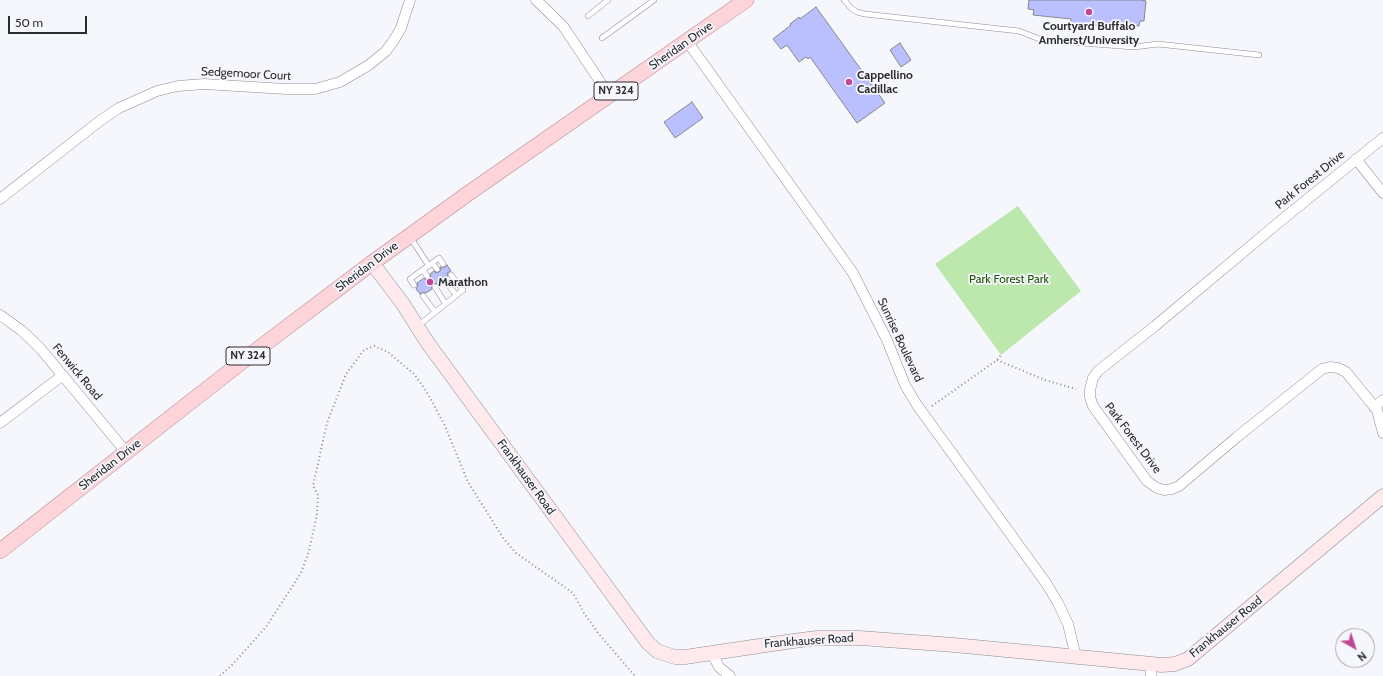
<!DOCTYPE html>
<style>
body{margin:0}
#map{position:relative;width:1383px;height:676px;overflow:hidden;background:#f6f7fd;font-family:Cabin,sans-serif}
canvas{display:block}
.north{position:absolute;left:1335px;top:628px;width:40px;height:40px;box-sizing:border-box;background:#f6f7fd;border:1px solid #a5a6aa;border-radius:50%;rotate:141deg;font-size:11px;font-weight:700;line-height:16px;text-align:center;color:#2b2c2e}
.north::after{content:'';display:block;margin:auto;width:14px;height:18px;background:#c24696;clip-path:polygon(50% 0,100% 100%,50% 72%,0 100%)}
.scale{position:absolute;left:8px;top:16px;width:79px;height:18px;box-sizing:border-box;border:2px solid #2b2c2e;border-top:0;padding-left:5px;font-size:12px;line-height:14px;white-space:nowrap;color:#2b2c2e;-webkit-text-stroke:3px #f6f7fd;paint-order:stroke}
</style>
<div id="map">
<canvas width="1383" height="676"></canvas>
<div class="north">N</div>
<div class="scale">50 m</div>
</div>
<script>
const ctx = document.querySelector('canvas').getContext('2d');
ctx.lineJoin = 'round';
function fillPath(path, color) { ctx.fillStyle = color; ctx.fill(path, 'evenodd'); }
const poly = rows => new Path2D(rows.map(r => 'M' + r).join(''));
function stroke(path, color, width, dash) { ctx.strokeStyle = color; ctx.lineWidth = width; ctx.lineCap = dash ? 'butt' : 'round'; ctx.setLineDash(dash || []); ctx.stroke(path); }
function write(font, color, halo, rows, align = 'center') {
  ctx.font = font + ' Cabin,sans-serif'; ctx.lineWidth = 3.5; ctx.setLineDash([]); ctx.textBaseline = 'middle'; ctx.strokeStyle = halo; ctx.fillStyle = color; for (const [text, x, y, turn = 0] of rows) {
    ctx.save(); ctx.translate(x, y); ctx.rotate((+turn || 0) * Math.PI / 180); ctx.textAlign = isNaN(turn) ? turn : align; if (halo) ctx.strokeText(text, 0, 0); ctx.fillText(text, 0, 0); ctx.restore();
  }
}
const green = poly([
 [1018,206,1081,291,1001,355,935,264]
]);
const building = poly([
 [1029,0,1141,0,1146,1,1144,21,1140,21,1139,26,1101,22,1100,26,1071,23,1071,19,1033,15,1034,10,1028,9,1029,0],
 [816,7,885,103,857,123,810,57,808,59,806,57,799,62,787,45,781,49,773,39,791,25,790,24,799,17,800,19,816,7],
 [900,43,911,60,901,67,890,50,900,43],
 [692,102,703,118,675,138,664,122,692,102],
 [447,265,451,271,447,273,448,277,443,277,441,279,442,282,438,284,433,283,431,285,432,289,426,293,423,292,420,294,416,289,418,286,417,283,424,278,426,280,429,280,431,277,430,274,434,271,436,273,439,272,441,270,440,267,444,268,447,265]
]);
const path = poly([
 [997,360,1045,380,1076,389],
 [932,406,997,360,1001,355],
 [220,676,233,664,266,627,301,573,309,551,317,514,318,495,313,486,327,423,346,374,364,350,374,346,388,352,415,375,428,394,445,426,468,482,503,538,516,553,573,593,584,613,598,633,635,676]
]);
const lane = poly([
 [844,0,852,9,857,12,865,14,1019,31,1042,40,1134,47,1158,44,1259,55],
 [588,16,608,0],
 [602,38,654,0],
 [410,237,429,266],
 [432,263,437,269],
 [423,270,427,276],
 [445,280,456,295],
 [414,285,410,279,439,258,443,264],
 [435,287,445,303],
 [423,296,435,312],
 [419,325,463,290,451,275]
]);
const street = poly([
 [536,0,563,26,609,95],
 [687,41,853,273,887,340,905,385,917,405,1046,583,1058,603,1068,624,1076,657],
 [1383,138,1278,223,1155,326,1098,371,1093,378,1090,390,1090,397,1093,406,1147,481,1157,488,1164,490,1172,489,1179,486,1237,437,1322,369,1330,367,1338,368,1346,372,1377,410,1383,433],
 [1356,159,1383,193],
 [0,199,101,120,119,108,157,91,178,86,204,84,286,89,315,89,340,82,369,65,386,51,394,40,401,28,410,0],
 [0,315,21,330,40,348,126,452],
 [1374,407,1383,400],
 [0,423,63,375],
 [712,653,719,667,730,676],
 [1151,676,1151,664]
]);
const secondary = poly([
 [372,263,403,304,427,342,648,643,657,651,675,657,685,657,793,641,817,638,860,638,954,645,1162,665,1175,664,1188,659,1383,496]
]);
const primary = poly([
 [0,551,262,346,372,263,466,195,746,0]
]);
const markers = [
 [1089,12,4,"#c24696"],
 [849,82,4,"#c24696"],
 [430,282,4,"#c24696"]
];
const shields = [
 [616,91,44],
 [248,356,44]
];
const shieldNames = [
 ["NY 324",616,91],
 ["NY 324",248,356]
];
const poiNames = [
 ["Courtyard Buffalo",1089,26,"center"],
 ["Amherst/University",1089,40,"center"],
 ["Cappellino",857,75],
 ["Cadillac",857,89],
 ["Marathon",438,282]
];
const streetNames = [
 ["Sheridan Drive",681,46,-35],
 ["Sedgemoor Court",246,74,3],
 ["Park Forest Drive",1310,180,-39],
 ["Sheridan Drive",367,267,-37],
 ["Sunrise Boulevard",900,340,65],
 ["Fenwick Road",77,372,50],
 ["Park Forest Drive",1133,438,53],
 ["Sheridan Drive",110,465,-38],
 ["Frankhauser Road",526,477,54],
 ["Frankhauser Road",1226,627,-39],
 ["Frankhauser Road",809,641,-4]
];
const parkNames = [
 ["Park Forest Park",1009,279]
];
fillPath(green, '#bde8ad');
fillPath(building, '#babffd');
stroke(building, '#88888d', 1);
stroke(lane, '#8c8c91', 6);
stroke(street, '#8c8c91', 11);
stroke(secondary, '#8c8c91', 15);
stroke(primary, '#b3878c', 16);
stroke(path, '#8a8b8f', 2, [1, 3]);
stroke(lane, '#fff', 5);
stroke(street, '#fff', 10);
stroke(secondary, '#feeaec', 14);
stroke(primary, '#fdd4d9', 15);
for (const [x, y, r, color] of markers) { const dot = new Path2D(); dot.arc(x, y, r, 0, 2 * Math.PI); ctx.fillStyle = color; ctx.fill(dot); stroke(dot, '#f6f7fd', 1.5); }
for (const [x, y, w] of shields) { const box = new Path2D(); box.roundRect(x - w / 2, y - 9, w, 18, 3); ctx.fillStyle = '#f6f7fd'; ctx.fill(box); stroke(box, '#2b2c2e', 1); }
write('bold 11px', '#2b2c2e', null, shieldNames);
write('bold 12px', '#2b2c2e', '#f6f7fd', poiNames, 'left');
write('12px', '#2b2c2e', '#f6f7fd', streetNames);
write('12px', '#225107', '#f6f7fd', parkNames);
</script>
